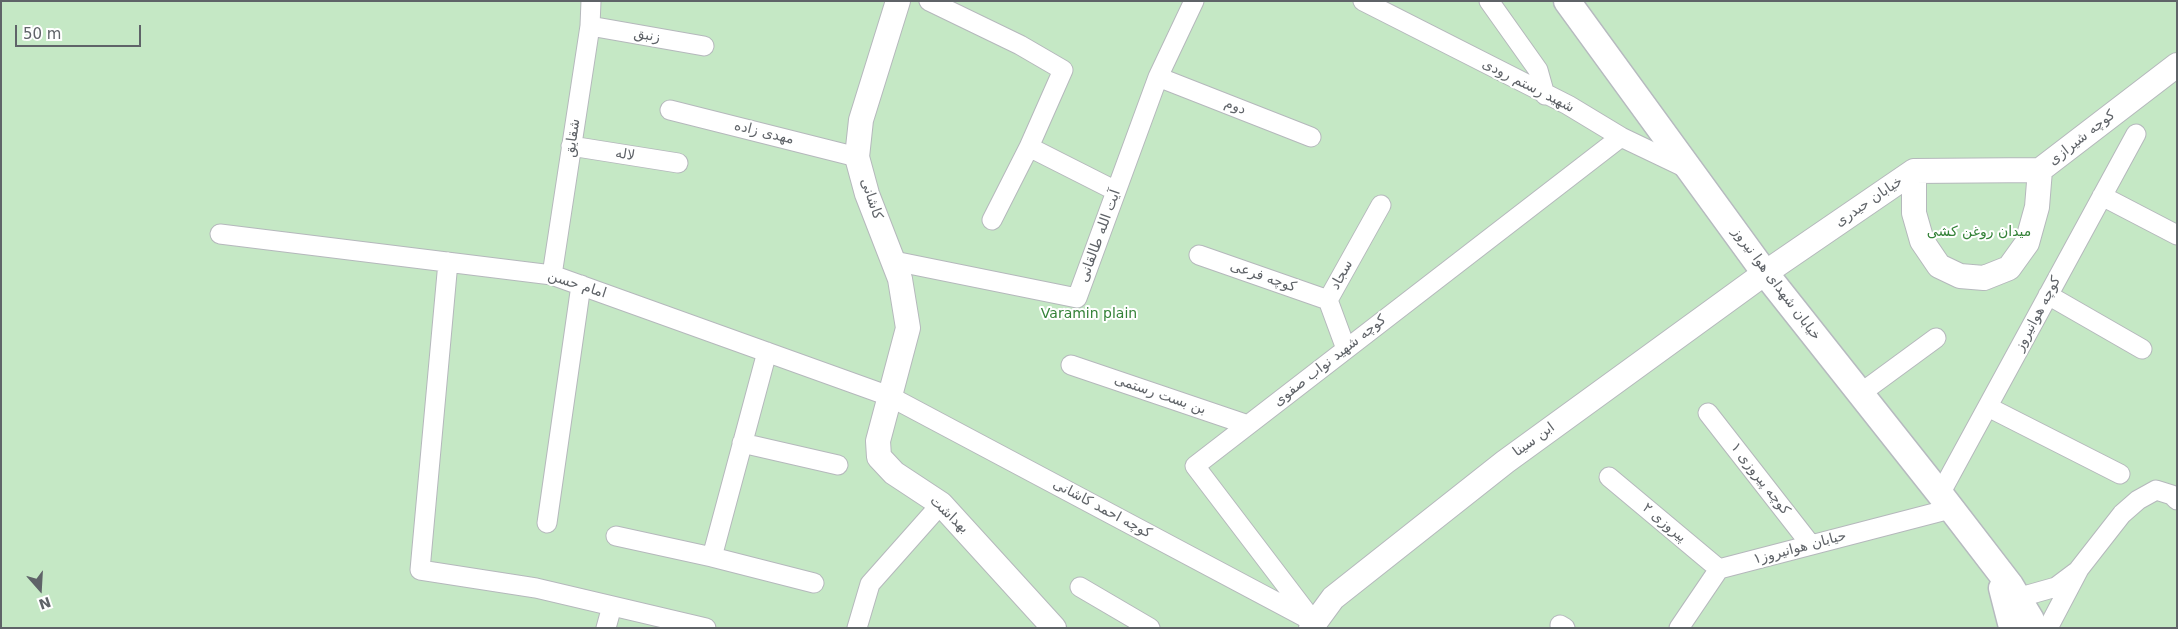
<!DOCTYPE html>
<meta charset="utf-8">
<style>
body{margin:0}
#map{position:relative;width:2178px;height:629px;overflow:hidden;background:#f1efe8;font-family:"DejaVu Sans",sans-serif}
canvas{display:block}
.frame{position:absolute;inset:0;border:2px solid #5f6368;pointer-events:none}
.north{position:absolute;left:15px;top:564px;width:50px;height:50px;-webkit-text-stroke:4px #fff;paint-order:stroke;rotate:161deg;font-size:14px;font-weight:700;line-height:20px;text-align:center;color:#5f6368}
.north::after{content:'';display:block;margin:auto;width:18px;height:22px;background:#5f6368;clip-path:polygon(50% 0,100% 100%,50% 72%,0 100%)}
.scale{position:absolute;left:15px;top:25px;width:126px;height:22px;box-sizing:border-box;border:2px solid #5f6368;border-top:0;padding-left:6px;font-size:15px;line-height:18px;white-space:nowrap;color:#5f6368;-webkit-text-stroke:4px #fff;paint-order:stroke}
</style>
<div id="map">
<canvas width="2178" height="629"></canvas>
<div class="frame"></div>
<div class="north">N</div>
<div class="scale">50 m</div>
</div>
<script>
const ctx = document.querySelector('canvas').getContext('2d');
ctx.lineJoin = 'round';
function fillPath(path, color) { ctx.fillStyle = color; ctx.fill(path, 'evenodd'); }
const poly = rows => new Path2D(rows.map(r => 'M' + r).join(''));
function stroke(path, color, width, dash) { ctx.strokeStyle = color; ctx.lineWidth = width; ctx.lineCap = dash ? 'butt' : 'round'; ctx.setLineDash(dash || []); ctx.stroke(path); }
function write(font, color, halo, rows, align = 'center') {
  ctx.font = font + ' "DejaVu Sans",Cairo,sans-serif'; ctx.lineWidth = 4; ctx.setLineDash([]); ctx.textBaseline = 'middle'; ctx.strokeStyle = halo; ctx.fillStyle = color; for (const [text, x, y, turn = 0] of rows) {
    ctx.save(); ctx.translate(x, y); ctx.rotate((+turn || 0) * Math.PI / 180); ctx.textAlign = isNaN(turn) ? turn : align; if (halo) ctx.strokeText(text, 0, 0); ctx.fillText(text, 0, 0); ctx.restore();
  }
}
const green = poly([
 [1,1,2177,1,2177,628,1,628]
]);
const minor = poly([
 [929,1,1020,45,1063,70,1029,147,992,220],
 [1363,1,1568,105,1621,137,1688,169],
 [1489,1,1538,70,1545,95],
 [590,26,704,46],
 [1158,77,1311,137],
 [670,110,857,157],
 [571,146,678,163],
 [1029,147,1116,191],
 [2102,196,2177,235],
 [220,234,552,275,889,396,1314,622],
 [1199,255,1328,300],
 [894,261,1077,298,1158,77,1194,1],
 [448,262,420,570,536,588,706,628],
 [552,275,590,26,591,1],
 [2048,295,2142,349],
 [1346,349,1328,300,1381,205],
 [767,352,712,557,814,583],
 [1071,365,1248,425],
 [1861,393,1936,338],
 [1988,407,2120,474],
 [1708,413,1811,545],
 [742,443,838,465],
 [1609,477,1719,569],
 [1940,494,2136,134],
 [547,523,581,285],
 [616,536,712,557],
 [1080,587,1150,628],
 [2017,598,2056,587,2076,572],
 [1310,617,1195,466,1621,137],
 [1560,625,1565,628],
 [606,628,612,606],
 [857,628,870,584,941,504],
 [1679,628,1719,569,1950,509],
 [2048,628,2079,569,2122,514,2138,500,2156,490,2172,495,2177,500]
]);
const tertiary = poly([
 [898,1,861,120,857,157,867,194,900,279,908,328,878,441,879,457,894,473,941,504,1054,628],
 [1914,171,2040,170,2177,65],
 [1311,628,1333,598,1505,462,1765,273,1914,171,1914,213,1922,241,1939,266,1960,276,1984,278,2009,268,2027,243,2037,207,2040,170]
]);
const secondary = poly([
 [1567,1,1765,273,1940,494,2010,585,2031,620],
 [2002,588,2012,627]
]);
const streetNames = [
 ["زنبق",647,36,10],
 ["شهید رستم رودی",1528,86,27],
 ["دوم",1235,107,21],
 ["مهدی زاده",764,133,14],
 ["شقایق",573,138,-82],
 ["کوچه شیرازی",2082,138,-38],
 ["لاله",625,155,9],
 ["کاشانی",871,199,71],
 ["خیابان حیدری",1869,202,-34],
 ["آیت الله طالقانی",1100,236,-70],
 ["سجاد",1342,275,-61],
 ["کوچه فرعی",1263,277,19],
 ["خیابان شهدای هوا نیروز",1776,284,53],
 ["امام حسن",577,285,18],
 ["کوچه هوانیروز",2038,314,-62],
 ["کوچه شهید نواب صفوی",1330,361,-38],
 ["بن بست رستمی",1160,395,19],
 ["ابن سینا",1534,440,-36],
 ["کوچه پیروزی ۱",1760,479,52],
 ["کوچه احمد کاشانی",1102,509,28],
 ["بهداشت",949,515,43],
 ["پیروزی ۲",1664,523,40],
 ["حیابان هوانیروز۱",1800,548,-15]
];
const parkNames = [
 ["میدان روغن کشی",1979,232],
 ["Varamin plain",1089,314]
];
fillPath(green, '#c5e8c5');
stroke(minor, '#b5b8bc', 21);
stroke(tertiary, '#b5b8bc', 26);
stroke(secondary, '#b6babf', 29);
stroke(minor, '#fff', 19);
stroke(tertiary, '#fff', 24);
stroke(secondary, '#fff', 26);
write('14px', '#5f6368', '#fff', streetNames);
write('14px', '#348238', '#fff', parkNames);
</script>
